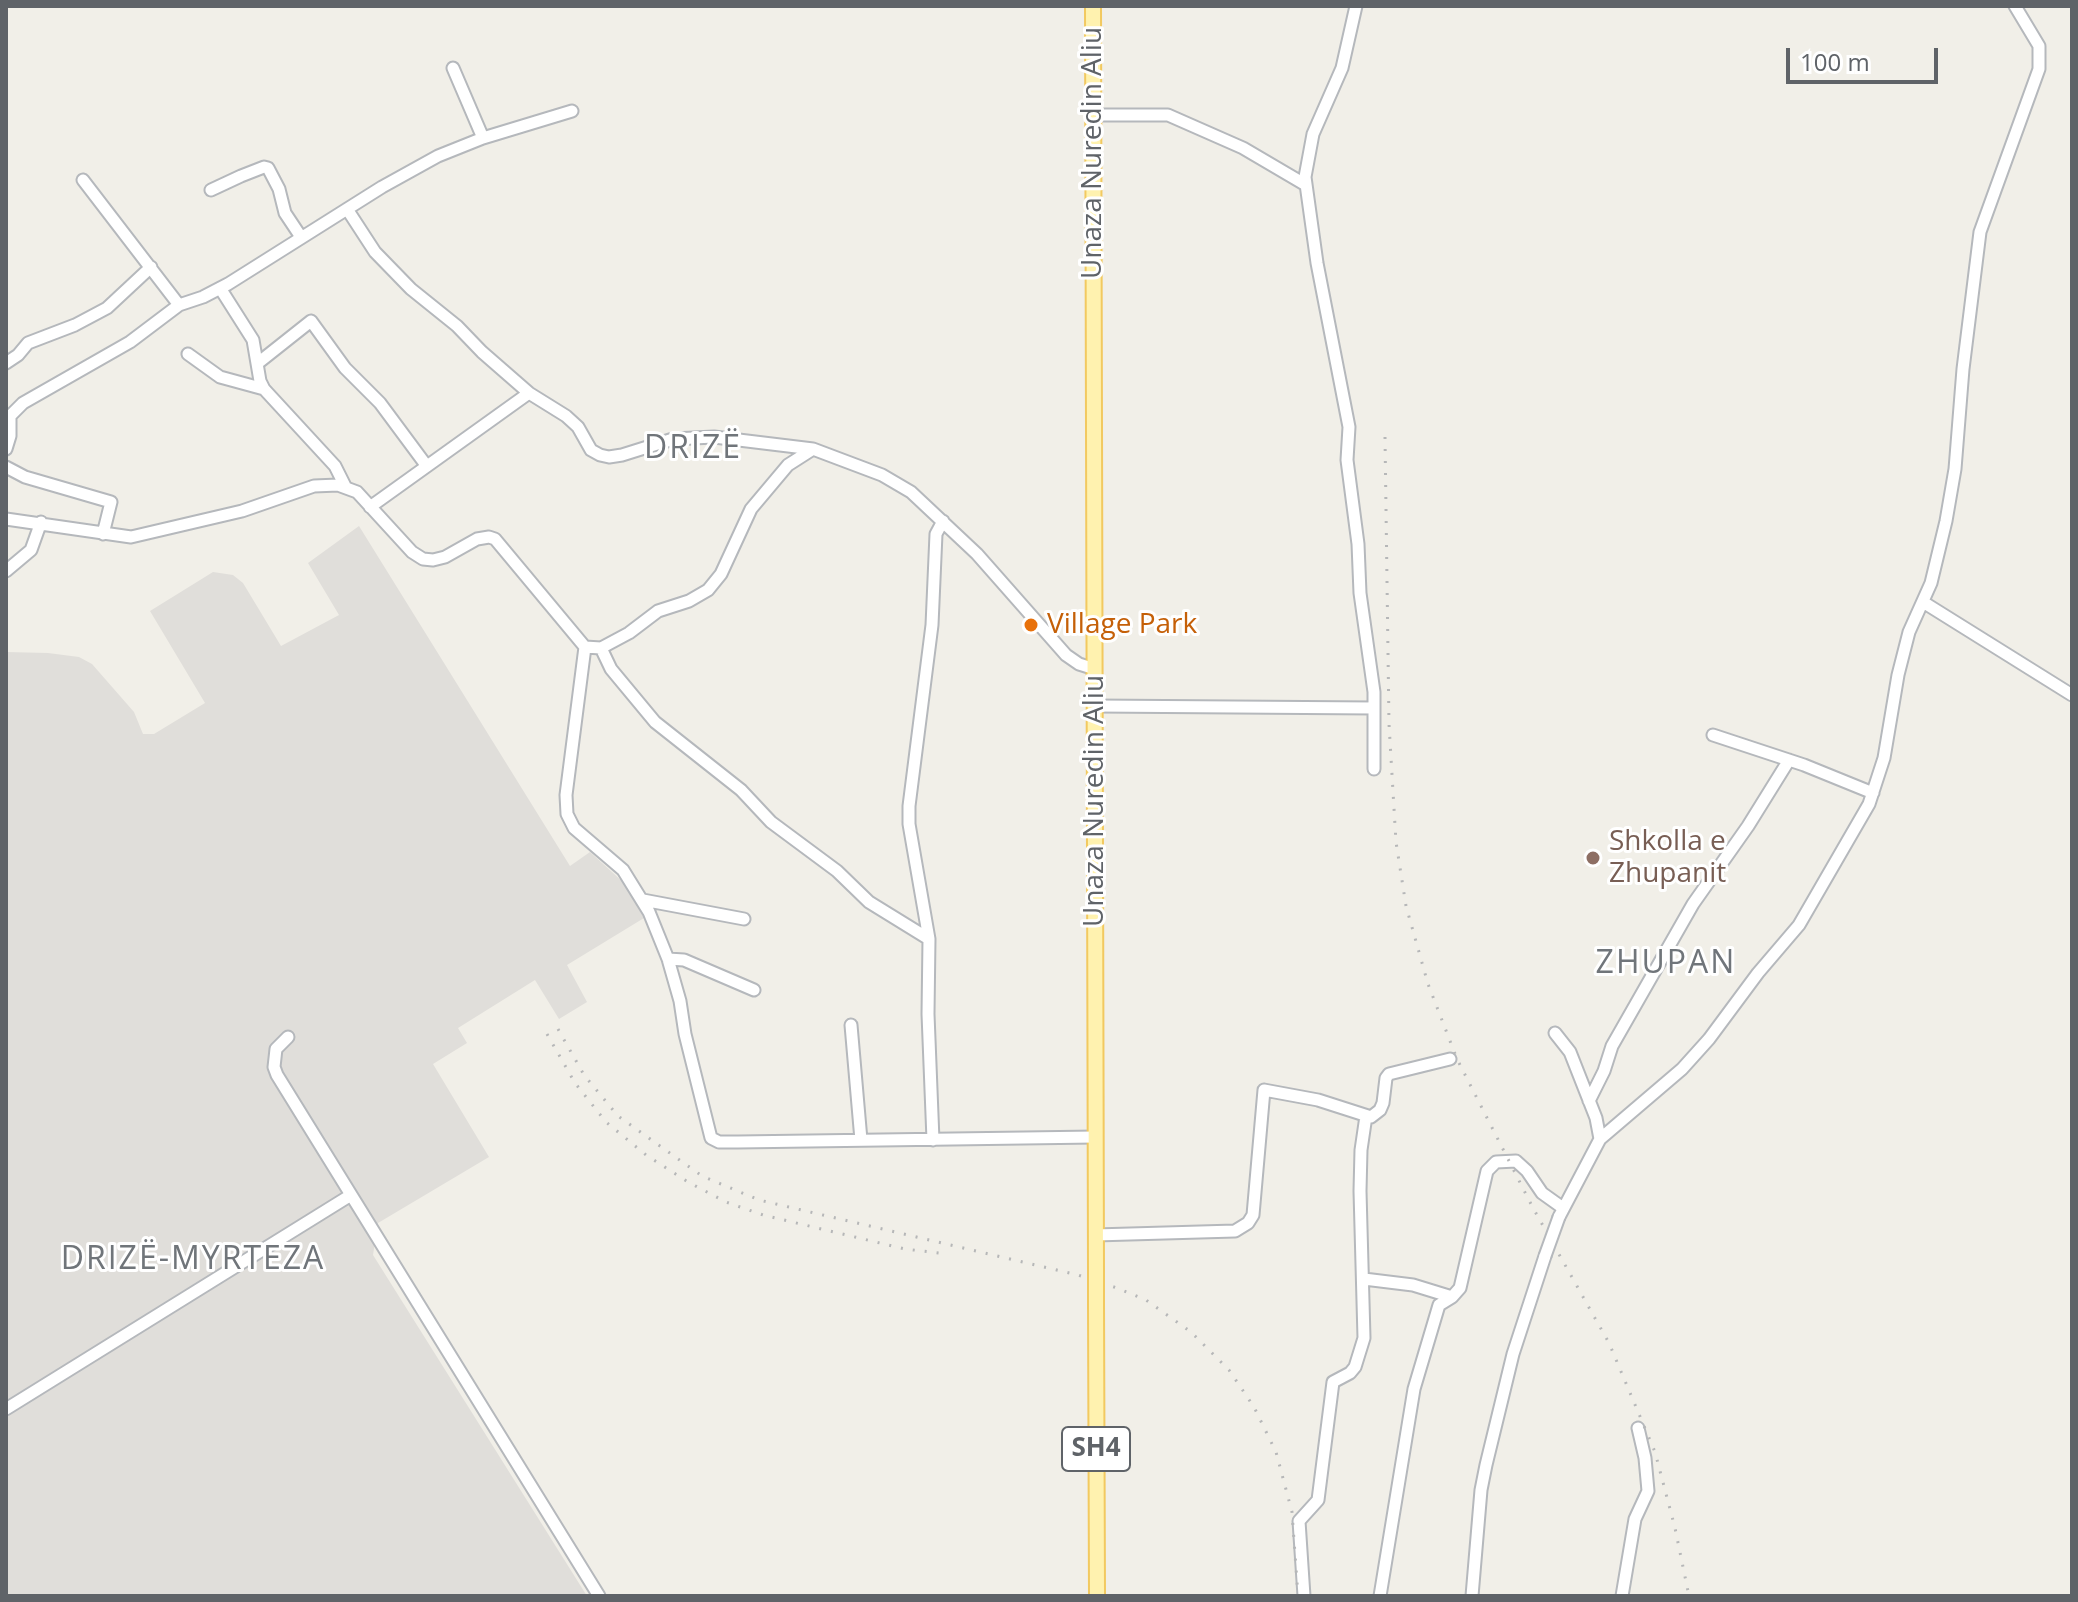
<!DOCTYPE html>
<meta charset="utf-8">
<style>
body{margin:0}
#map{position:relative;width:2078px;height:1602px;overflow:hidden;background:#f1efe8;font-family:"Open Sans",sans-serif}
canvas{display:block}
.frame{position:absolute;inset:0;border:8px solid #5f6368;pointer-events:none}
.scale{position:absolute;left:1786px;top:48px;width:152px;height:36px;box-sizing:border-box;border:4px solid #5f6368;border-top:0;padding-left:10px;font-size:24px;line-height:28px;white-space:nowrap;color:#5f6368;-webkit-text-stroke:6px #fff;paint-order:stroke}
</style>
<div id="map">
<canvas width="2078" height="1602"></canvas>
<div class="frame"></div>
<div class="scale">100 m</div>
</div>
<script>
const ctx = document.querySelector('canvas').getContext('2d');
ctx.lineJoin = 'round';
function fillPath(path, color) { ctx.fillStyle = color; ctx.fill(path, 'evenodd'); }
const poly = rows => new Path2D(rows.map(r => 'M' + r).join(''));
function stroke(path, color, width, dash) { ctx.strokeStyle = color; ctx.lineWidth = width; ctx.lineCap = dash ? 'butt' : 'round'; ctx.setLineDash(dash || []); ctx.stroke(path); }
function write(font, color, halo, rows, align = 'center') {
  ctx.font = font + ' "Open Sans",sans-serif'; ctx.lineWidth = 6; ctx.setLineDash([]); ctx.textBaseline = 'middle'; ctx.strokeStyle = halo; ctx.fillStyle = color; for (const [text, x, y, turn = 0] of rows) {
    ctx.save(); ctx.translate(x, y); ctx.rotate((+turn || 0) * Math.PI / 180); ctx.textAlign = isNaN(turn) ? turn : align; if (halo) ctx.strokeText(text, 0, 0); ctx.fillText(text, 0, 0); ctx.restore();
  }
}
const industrial = poly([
 [359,526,570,866,590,852,624,883,644,918,567,965,587,1002,559,1019,535,980,458,1028,467,1043,433,1064,489,1157,378,1223,373,1255,587,1596,6,1596,6,652,48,653,79,657,92,664,134,712,143,734,154,734,205,703,150,611,213,572,233,575,243,583,281,646,339,615,308,563]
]);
const minor = poly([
 [1356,6,1342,68,1313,134,1305,177,1317,263,1349,427,1347,460,1358,544,1360,593,1374,692,1374,769],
 [1093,115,1168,115,1243,148,1306,185],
 [483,138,572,111],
 [83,180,179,305],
 [211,190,241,176,264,167,268,168,279,189,285,213,301,237],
 [347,209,375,252,411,289,457,326,482,352,529,393,566,416,578,427,591,450,600,455,609,457,622,455,673,439,714,437,813,449,882,475,911,492,977,554,1066,655,1079,664,1095,669],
 [220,288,253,340,260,381,264,389,335,466,345,486],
 [188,354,220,377,264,389],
 [6,363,18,355,28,343,75,325,107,308,151,267],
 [258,363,311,321,345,368,380,403,426,465],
 [6,449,10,436,10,416,23,403,130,342,179,305,203,297,228,284,382,187,438,156,483,138,453,68],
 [6,467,25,477,111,502,103,534],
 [370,507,529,393],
 [6,519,131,537,242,511,314,486,338,485,357,492,412,552,423,559,433,560,445,557,477,539,489,537,495,539,585,647,566,795,567,814,574,828,623,870,649,912,668,959,680,1001,685,1034,711,1138,719,1142,738,1142,1095,1137],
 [6,571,31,550,41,522],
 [1923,602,2072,695],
 [585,647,601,648,629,633,658,611,689,601,708,590,721,574,751,509,788,465,813,449],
 [601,648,611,669,655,722,741,790,771,822,837,871,869,902,929,939],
 [1095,706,1374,708],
 [1713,735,1804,765,1873,793],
 [643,900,744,919],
 [668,959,684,960,754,990],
 [851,1025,861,1140],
 [1555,1033,1570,1052,1596,1118,1600,1139],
 [288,1037,276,1049,274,1067,277,1075,599,1596],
 [1589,1101,1604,1071,1612,1046,1693,904,1748,826,1789,760],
 [933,1140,928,1014,929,939,909,824,909,806,932,625,936,534,943,521],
 [1559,1217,1600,1139,1682,1069,1709,1039,1758,973,1799,925,1869,804,1884,758,1898,675,1909,632,1931,583,1946,521,1955,469,1963,369,1980,232,2039,69,2039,46,2015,6],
 [1095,1235,1235,1231,1248,1223,1253,1215,1264,1090,1318,1100,1371,1117,1380,1110,1383,1103,1386,1078,1389,1074,1450,1059],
 [1364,1279,1413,1285,1452,1297],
 [6,1409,351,1195],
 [1304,1596,1299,1521,1318,1500,1333,1382,1350,1373,1355,1367,1364,1338,1360,1191,1361,1150,1366,1116],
 [1380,1596,1414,1389,1439,1305,1452,1297,1460,1288,1487,1171,1496,1162,1516,1161,1527,1171,1542,1193,1563,1208],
 [1472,1596,1481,1490,1486,1465,1513,1354,1545,1256],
 [1622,1596,1635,1519,1648,1491,1645,1458,1638,1428]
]);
const major = poly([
 [1093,6,1096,1270],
 [1096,1303,1097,1596]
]);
const rail = poly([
 [1385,437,1389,724,1396,842,1406,906,1428,984,1457,1059,1533,1208,1609,1343,1655,1452,1675,1528,1689,1596],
 [558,1029,584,1075,618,1116,702,1176,759,1200,1078,1275,1117,1288,1146,1300,1191,1332,1229,1370,1254,1407,1276,1452,1292,1512,1298,1596],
 [547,1034,575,1083,606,1122,646,1155,688,1182,726,1202,763,1215,905,1249,948,1254]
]);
const minorBridge = poly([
 [1545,1256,1559,1217]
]);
const majorBridge = poly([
 [1096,1270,1096,1303]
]);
const markers = [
 [1031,625,8,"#e8710a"],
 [1593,858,8,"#8d6e63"]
];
const shields = [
 [1096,1449,68]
];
const shieldNames = [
 ["SH4",1096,1449]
];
const streetNames = [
 ["Unaza Nuredin Aliu",1093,153,-90],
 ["Unaza Nuredin Aliu",1095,801,-90]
];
const foodNames = [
 ["Village Park",1047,625]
];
const educationNames = [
 ["Shkolla e",1609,842],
 ["Zhupanit",1609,874]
];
const quarterNames = [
 ["DRIZË",693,449],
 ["ZHUPAN",1666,964],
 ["DRIZË-MYRTEZA",193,1260]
];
fillPath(industrial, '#e0deda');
stroke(minor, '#b5b8bc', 15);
stroke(major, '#f2c960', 18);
stroke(minor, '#fff', 11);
stroke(major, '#fff2af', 14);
stroke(rail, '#b6b7b8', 3, [2, 10]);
stroke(minorBridge, '#b5b8bc', 15, []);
stroke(majorBridge, '#f2c960', 18, []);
stroke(minorBridge, '#fff', 11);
stroke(majorBridge, '#fff2af', 14);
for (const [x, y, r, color] of markers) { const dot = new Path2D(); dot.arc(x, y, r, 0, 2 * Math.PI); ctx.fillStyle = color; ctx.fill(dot); stroke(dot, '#fff', 3); }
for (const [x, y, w] of shields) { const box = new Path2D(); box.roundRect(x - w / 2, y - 22, w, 44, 6); ctx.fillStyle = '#fff'; ctx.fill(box); stroke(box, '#5f6368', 2); }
write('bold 26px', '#5f6368', null, shieldNames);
write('28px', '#5f6368', '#fff', streetNames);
write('28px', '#c56008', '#fff', foodNames, 'left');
write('28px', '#785e54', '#fff', educationNames, 'left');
ctx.letterSpacing = '2px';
write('32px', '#70757a', '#fff', quarterNames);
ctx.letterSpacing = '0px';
</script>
